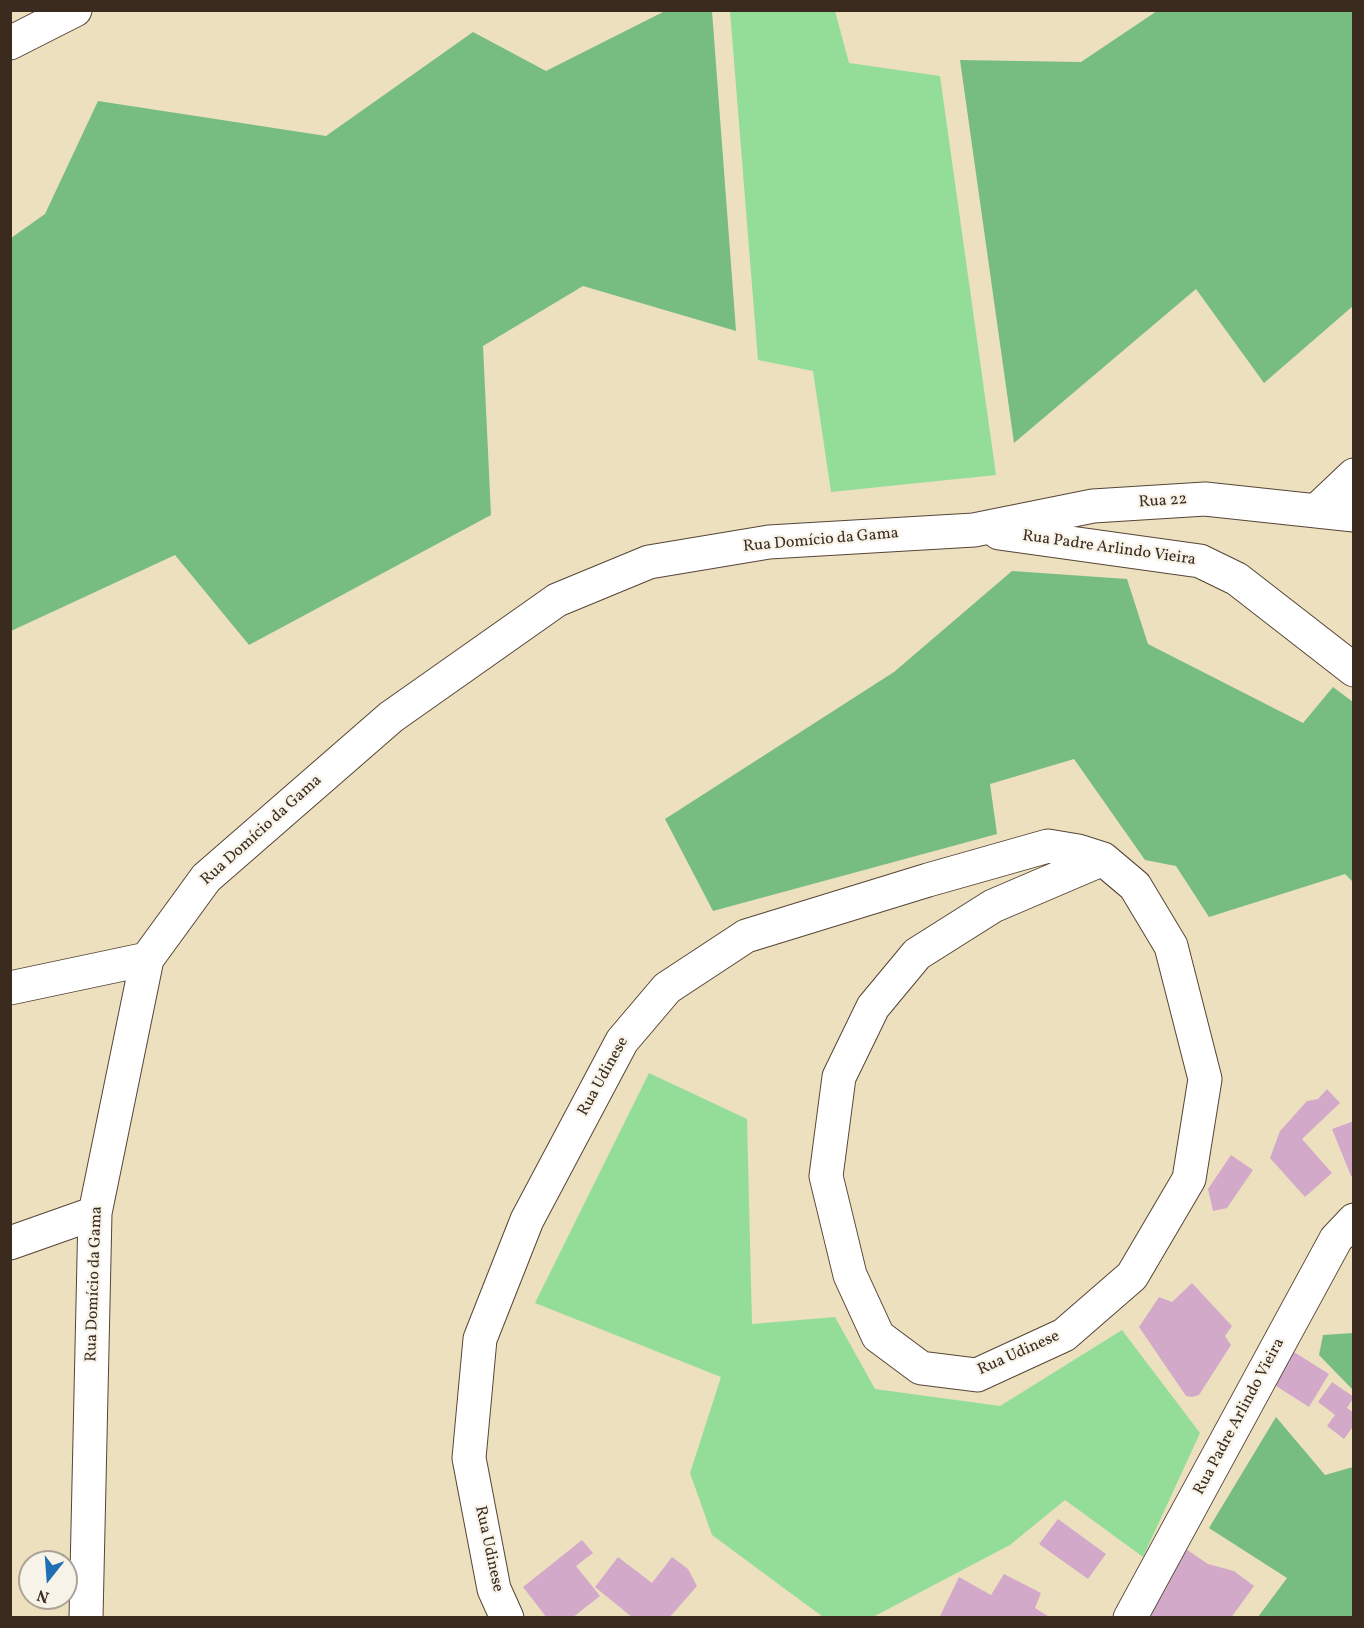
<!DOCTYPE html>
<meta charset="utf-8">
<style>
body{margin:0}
#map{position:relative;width:1364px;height:1628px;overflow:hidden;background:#ede0bf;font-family:Vollkorn,serif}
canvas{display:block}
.frame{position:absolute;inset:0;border:12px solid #3b2a1e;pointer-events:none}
.north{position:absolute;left:18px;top:1550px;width:60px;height:60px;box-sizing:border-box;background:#f7f3e8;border:2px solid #aca397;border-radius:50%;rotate:197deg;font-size:16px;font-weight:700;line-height:24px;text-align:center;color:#3b2a1e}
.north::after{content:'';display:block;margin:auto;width:21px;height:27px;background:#1f6fb2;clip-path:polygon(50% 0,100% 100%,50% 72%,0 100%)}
</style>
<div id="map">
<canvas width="1364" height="1628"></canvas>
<div class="frame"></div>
<div class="north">N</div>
</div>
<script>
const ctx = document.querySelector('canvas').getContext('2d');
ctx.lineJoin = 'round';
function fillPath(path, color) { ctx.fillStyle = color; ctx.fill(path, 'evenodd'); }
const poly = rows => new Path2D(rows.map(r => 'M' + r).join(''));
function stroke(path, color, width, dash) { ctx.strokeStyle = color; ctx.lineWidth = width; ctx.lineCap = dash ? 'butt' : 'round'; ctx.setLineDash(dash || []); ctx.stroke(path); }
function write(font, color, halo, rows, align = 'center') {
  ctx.font = font + ' Vollkorn,serif'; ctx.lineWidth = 4.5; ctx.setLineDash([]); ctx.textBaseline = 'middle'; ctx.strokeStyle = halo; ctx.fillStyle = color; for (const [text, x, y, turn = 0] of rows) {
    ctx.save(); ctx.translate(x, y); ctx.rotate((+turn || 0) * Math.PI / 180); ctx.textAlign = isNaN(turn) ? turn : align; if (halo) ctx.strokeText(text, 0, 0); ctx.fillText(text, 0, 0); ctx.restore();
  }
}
const green = poly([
 [730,11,835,11,849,63,940,76,996,475,831,492,813,371,758,360],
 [649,1073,747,1119,752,1324,835,1317,875,1389,1000,1406,1122,1330,1200,1433,1143,1557,1065,1500,1010,1545,873,1617,823,1617,712,1535,690,1473,721,1377,535,1303]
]);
const forest = poly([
 [665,11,712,11,736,331,583,286,483,346,491,515,249,645,175,555,11,631,11,238,45,214,98,101,326,136,473,32,546,71],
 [1157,11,1353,11,1353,306,1264,383,1196,289,1014,443,960,60,1081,62],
 [1012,571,1127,579,1148,644,1303,723,1333,687,1353,702,1353,882,1345,874,1209,917,1176,866,1145,860,1074,759,990,784,997,834,713,911,665,819,894,672],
 [1353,1333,1354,1333,1353,1390,1319,1355,1323,1335],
 [1276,1417,1325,1475,1353,1467,1353,1617,1258,1617,1287,1578,1209,1528]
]);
const building = poly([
 [1327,1089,1340,1103,1302,1139,1332,1173,1305,1197,1270,1158,1280,1131,1307,1101,1318,1099],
 [1354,1121,1354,1176,1351,1176,1332,1129],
 [1231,1155,1253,1170,1227,1208,1213,1211,1208,1189],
 [1192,1283,1232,1326,1225,1336,1231,1345,1199,1395,1192,1397,1186,1396,1139,1327,1159,1297,1172,1302],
 [1286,1347,1329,1374,1309,1407,1265,1379],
 [1332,1382,1354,1397,1347,1408,1354,1413,1354,1425,1344,1439,1327,1426,1335,1415,1318,1402],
 [1058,1519,1106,1554,1088,1579,1039,1544],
 [582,1540,593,1553,576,1566,600,1596,572,1618,547,1618,523,1587],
 [1183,1547,1208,1564,1234,1571,1254,1586,1231,1618,1144,1618,1166,1588,1161,1577],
 [618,1557,652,1583,672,1557,688,1569,697,1586,669,1618,633,1618,595,1587],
 [1004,1574,1041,1593,1035,1608,1051,1618,939,1618,959,1577,991,1595]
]);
const minor = poly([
 [10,43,75,10],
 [1316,511,1354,475],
 [999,533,1200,561,1237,579,1354,670],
 [10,988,147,959],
 [10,1243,95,1213],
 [86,1618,95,1213,147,959,206,878,391,717,557,600,649,562,769,542,974,530,1093,506,1205,499,1354,515],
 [507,1618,494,1589,469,1458,480,1339,527,1220,622,1041,667,988,746,936,928,880,1048,846,1078,851,1103,859,1135,886,1171,946,1205,1079,1189,1179,1132,1276,1064,1335,977,1375,921,1368,878,1336,850,1275,826,1176,839,1077,873,1007,917,954,993,906,1103,859],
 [1130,1618,1336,1239,1354,1220]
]);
const streetNames = [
 ["Rua 22",1163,502,-4],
 ["Rua Domício da Gama",821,541,-5],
 ["Rua Padre Arlindo Vieira",1109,549,8],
 ["Rua Domício da Gama",262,831,-42],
 ["Rua Udinese",604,1077,-61],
 ["Rua Domício da Gama",95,1284,-88],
 ["Rua Udinese",1019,1354,-24],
 ["Rua Padre Arlindo Vieira",1240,1417,-62],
 ["Rua Udinese",488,1549,78]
];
fillPath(green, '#94dd99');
fillPath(forest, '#77bc81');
fillPath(building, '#d3a9ca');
stroke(minor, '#564536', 35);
stroke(minor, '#fff', 33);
write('16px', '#3b2a1e', '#f7f3e8', streetNames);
</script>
